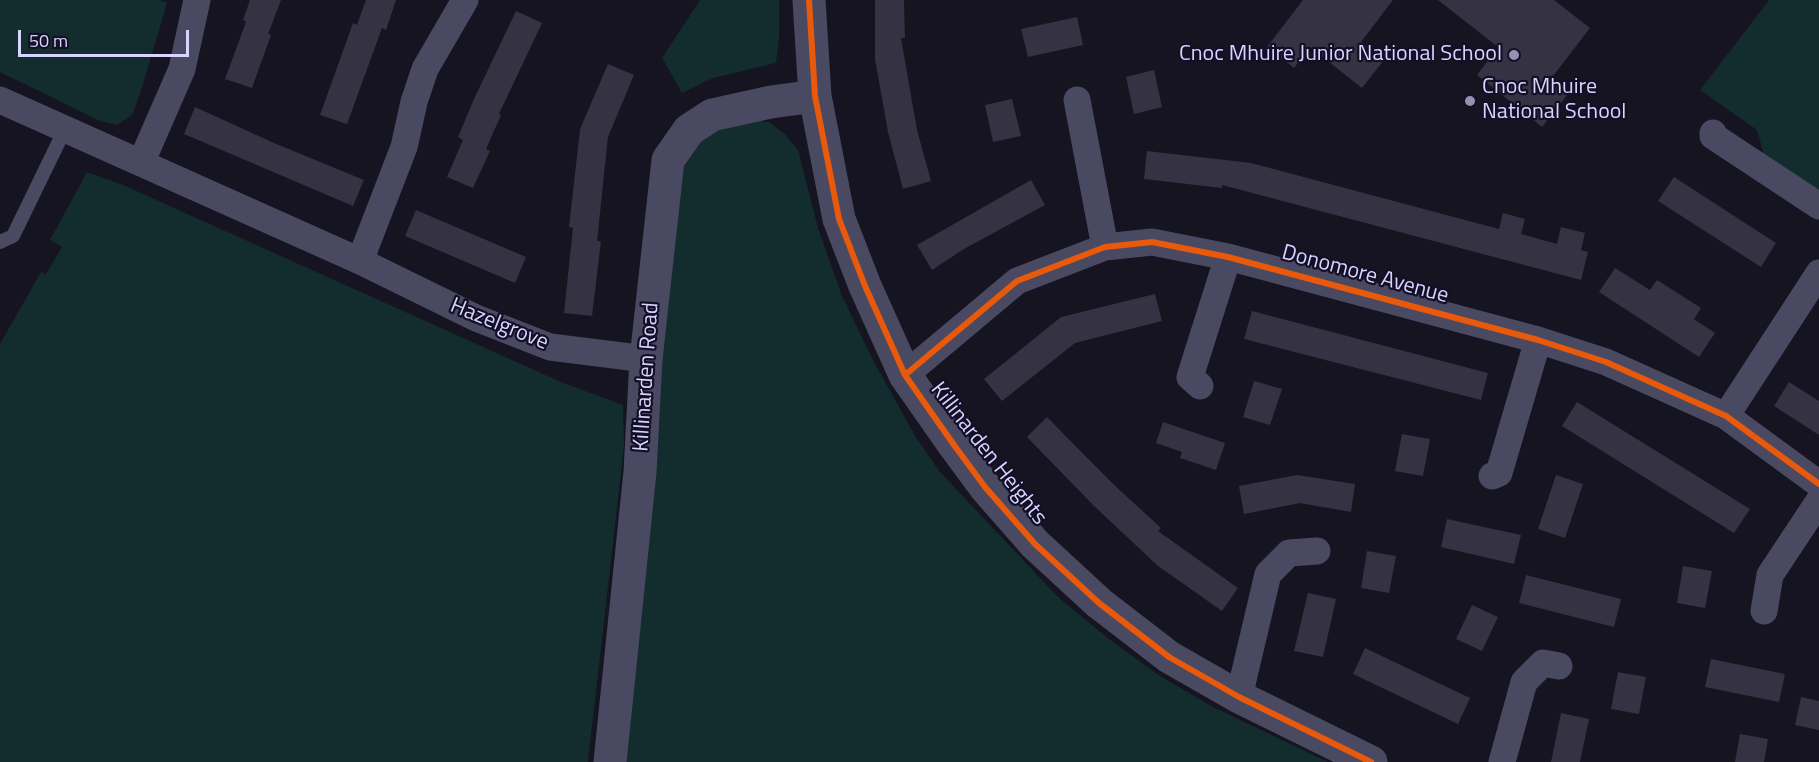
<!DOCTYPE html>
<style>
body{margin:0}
#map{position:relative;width:1819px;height:762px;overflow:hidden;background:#161421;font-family:"Titillium Web",sans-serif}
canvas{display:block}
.scale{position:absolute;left:18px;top:30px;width:171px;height:27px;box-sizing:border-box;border:3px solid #d9d4ff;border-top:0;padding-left:8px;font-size:18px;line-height:21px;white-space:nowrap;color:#d9d4ff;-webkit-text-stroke:4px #130f26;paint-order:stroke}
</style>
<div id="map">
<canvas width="1819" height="762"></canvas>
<div class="scale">50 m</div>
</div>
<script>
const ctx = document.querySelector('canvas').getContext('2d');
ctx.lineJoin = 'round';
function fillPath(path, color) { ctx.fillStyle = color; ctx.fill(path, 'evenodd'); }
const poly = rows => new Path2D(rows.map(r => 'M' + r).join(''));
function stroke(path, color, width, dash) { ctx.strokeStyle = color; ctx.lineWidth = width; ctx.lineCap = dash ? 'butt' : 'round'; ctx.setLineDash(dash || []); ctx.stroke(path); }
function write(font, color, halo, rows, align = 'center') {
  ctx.font = font + ' "Titillium Web",sans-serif'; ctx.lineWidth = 4.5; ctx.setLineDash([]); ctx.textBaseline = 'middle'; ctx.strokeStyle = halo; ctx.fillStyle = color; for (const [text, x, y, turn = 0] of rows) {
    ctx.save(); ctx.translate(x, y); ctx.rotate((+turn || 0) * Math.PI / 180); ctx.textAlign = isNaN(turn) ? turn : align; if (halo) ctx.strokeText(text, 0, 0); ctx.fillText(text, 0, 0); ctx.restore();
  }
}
const green = poly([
 [0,0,159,0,167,3,140,94,132,115,117,125,100,121,0,72],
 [700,0,779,0,779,38,776,63,713,78,682,93,662,58],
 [1769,0,1819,0,1819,190,1764,155,1757,130,1700,90],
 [754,120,769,122,785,134,798,150,818,228,842,296,872,358,915,436,940,472,1058,597,1109,639,1160,676,1213,707,1328,762,624,762,680,167,701,135],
 [87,172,123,185,561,382,623,405,624,446,588,762,0,762,0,344,41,272,46,274,62,247,50,240]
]);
const building = poly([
 [250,0,281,0,268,34,271,35,252,88,225,79,246,22,243,20],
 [366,0,396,0,386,30,382,28,347,124,320,115,353,23,357,25],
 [875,0,904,0,905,38,901,38,917,130,931,181,903,189,888,132,875,59],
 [1303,0,1393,0,1361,42,1384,60,1362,88,1310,47,1294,68,1267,47],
 [1438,0,1554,0,1590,28,1550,80,1568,94,1542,127,1477,75,1498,47],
 [516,11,542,23,499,114,501,115,486,149,490,151,473,188,447,177,463,140,458,137,474,99],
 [1077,17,1083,45,1028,57,1021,29],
 [608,64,634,75,608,137,597,241,601,241,592,316,564,313,573,228,569,227,580,129],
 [1154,70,1162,107,1134,114,1126,77],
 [1012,99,1021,136,993,142,985,105],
 [195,107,274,143,364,180,353,206,184,134],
 [1147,151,1251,163,1499,229,1503,213,1525,219,1521,234,1557,244,1561,227,1585,233,1581,250,1588,252,1581,280,1222,185,1222,188,1144,179],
 [1674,177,1776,243,1761,267,1658,201],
 [1031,180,1045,205,964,249,932,270,917,245],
 [416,210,526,257,515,283,405,236],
 [1615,268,1650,290,1657,280,1701,308,1694,319,1715,333,1699,357,1599,292],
 [1155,294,1162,321,1075,343,1002,401,984,379,1061,317],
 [1252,311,1488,373,1481,400,1244,339],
 [1254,381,1282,389,1270,425,1243,417],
 [1789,382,1819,401,1819,435,1774,406],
 [1577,402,1750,509,1734,533,1562,426],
 [1047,417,1112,483,1161,528,1158,531,1238,588,1222,611,1158,566,1093,505,1027,437],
 [1163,422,1225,443,1216,470,1180,458,1182,452,1156,443],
 [1402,434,1430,439,1423,476,1395,471],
 [1297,475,1355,484,1351,512,1300,503,1244,514,1239,486],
 [1556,475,1583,484,1565,538,1538,529],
 [1447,519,1521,535,1514,564,1441,547],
 [1367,551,1396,556,1389,593,1361,588],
 [1683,566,1712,571,1705,608,1677,603],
 [1526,575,1621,599,1614,627,1519,603],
 [1308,593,1336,599,1323,657,1294,651],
 [1472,605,1498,617,1482,651,1456,639],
 [1365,648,1470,698,1458,724,1353,674],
 [1711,659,1785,674,1779,702,1705,687],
 [1618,672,1646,677,1639,714,1611,709],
 [1801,697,1819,701,1819,730,1795,725],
 [1561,713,1589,719,1580,762,1551,762],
 [1740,734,1768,739,1764,762,1735,762]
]);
const service = poly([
 [0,242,13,236,65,129]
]);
const minor = poly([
 [0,100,360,261,476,318,550,347,646,359],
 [1077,100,1105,247],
 [1713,133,1713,136,1819,206],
 [141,163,182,69,197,0],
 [360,261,404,147,414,102,425,69,465,0],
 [905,375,1017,281,1105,247,1152,242,1228,257,1538,340,1606,362,1726,416,1819,484],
 [1200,386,1190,377,1228,257],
 [1726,416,1819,273],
 [1492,476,1499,473,1538,340],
 [1764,611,1770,575,1819,501],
 [1239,697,1268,574,1289,553,1317,551],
 [1502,762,1524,682,1543,663,1559,666]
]);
const tertiary = poly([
 [809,0,815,96,839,219,865,286,905,375,954,445,985,487,1035,544,1099,603,1169,657,1239,697,1371,762],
 [610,762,640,472,646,359,668,160,689,130,712,115,771,102,815,96]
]);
const cycleway = poly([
 [809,0,815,96,839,219,865,286,905,375,954,445,985,487,1035,544,1099,603,1169,657,1239,697,1371,762],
 [905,375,1017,281,1105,247,1152,242,1228,257,1538,340,1606,362,1726,416,1819,484]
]);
const markers = [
 [1514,55,6,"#9591b1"],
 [1470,101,6,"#9591b1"]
];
const poiNames = [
 ["Cnoc Mhuire Junior National School",1502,55],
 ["Cnoc Mhuire",1482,88,"left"],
 ["National School",1482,113,"left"]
];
const streetNames = [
 ["Donomore Avenue",1365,275,15],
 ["Hazelgrove",499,325,22],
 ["Killinarden Road",647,377,-86],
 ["Killinarden Heights",988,454,52]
];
fillPath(green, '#132c2d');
fillPath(building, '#343243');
stroke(service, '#4a4962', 14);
stroke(minor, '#4a4962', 27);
stroke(tertiary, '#4a4962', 33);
stroke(cycleway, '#e8590c', 6);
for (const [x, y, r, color] of markers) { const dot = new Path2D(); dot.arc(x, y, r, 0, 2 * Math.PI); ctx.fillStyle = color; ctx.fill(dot); stroke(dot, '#130f26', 2); }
write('22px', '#d9d4ff', '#130f26', poiNames, 'right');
write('22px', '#d9d4ff', '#130f26', streetNames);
</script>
